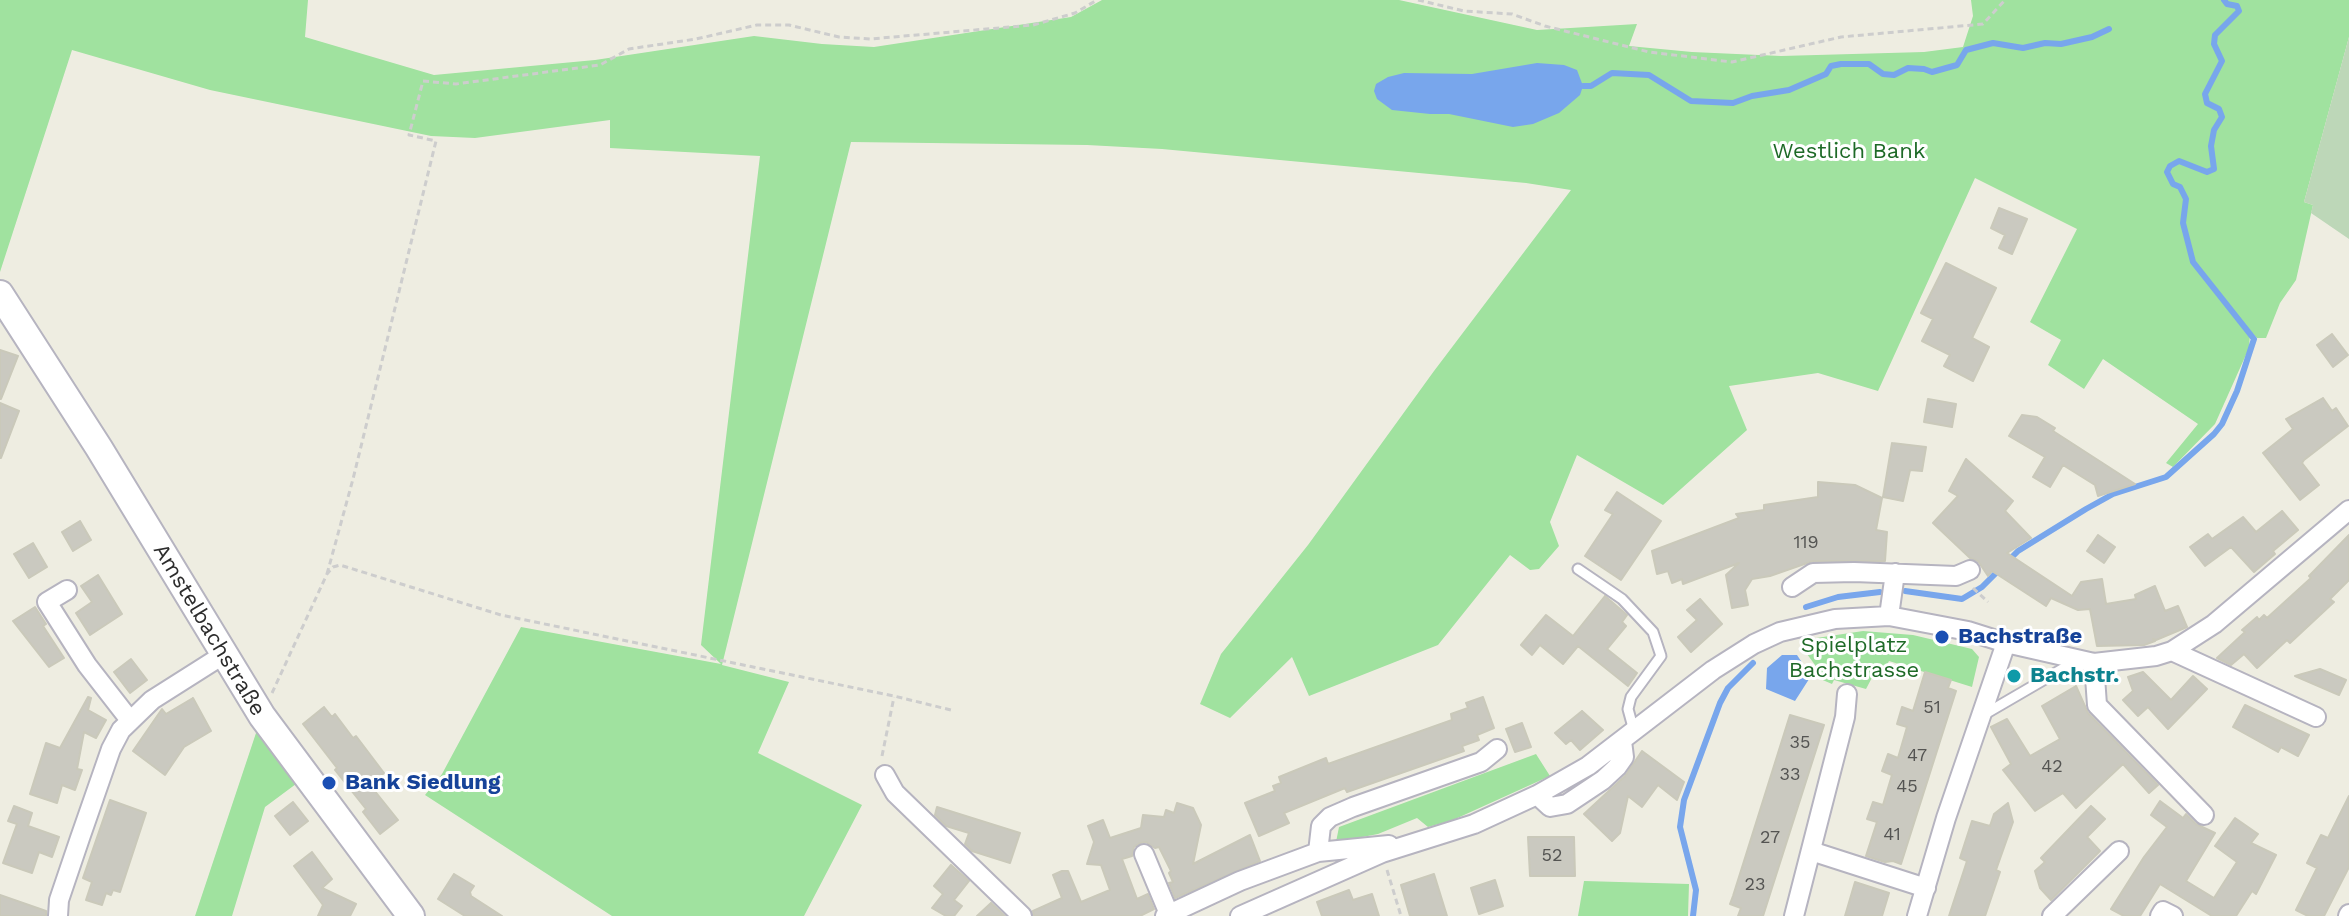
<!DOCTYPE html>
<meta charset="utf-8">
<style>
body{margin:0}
canvas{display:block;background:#eeede1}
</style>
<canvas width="2349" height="916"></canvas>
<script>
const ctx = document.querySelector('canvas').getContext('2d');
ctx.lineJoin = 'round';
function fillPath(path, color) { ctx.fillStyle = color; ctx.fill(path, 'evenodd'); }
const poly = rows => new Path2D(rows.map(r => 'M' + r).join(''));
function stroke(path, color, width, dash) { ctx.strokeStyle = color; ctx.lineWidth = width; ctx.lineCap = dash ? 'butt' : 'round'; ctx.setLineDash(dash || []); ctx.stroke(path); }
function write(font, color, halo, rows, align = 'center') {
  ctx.font = font + ' "Work Sans",sans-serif'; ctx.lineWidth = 6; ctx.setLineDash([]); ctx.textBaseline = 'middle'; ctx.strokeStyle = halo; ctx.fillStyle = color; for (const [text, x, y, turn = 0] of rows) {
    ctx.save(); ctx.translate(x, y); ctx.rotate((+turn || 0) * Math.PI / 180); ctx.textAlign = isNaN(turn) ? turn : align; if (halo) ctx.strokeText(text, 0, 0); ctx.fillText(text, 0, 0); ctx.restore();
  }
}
const green = poly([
 [0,0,308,0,305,37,434,75,595,60,754,36,822,44,874,47,1071,17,1102,0,1399,0,1537,30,1637,24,1629,46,1692,52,1781,56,1924,52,1963,47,1973,16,1971,0,2349,0,2349,37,2304,202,2313,205,2296,280,2280,303,2266,338,2257,338,2225,303,2250,334,2249,348,2215,424,2173,467,2166,463,2198,424,2103,359,2084,389,2048,365,2061,340,2030,322,2077,229,1975,178,1878,391,1818,373,1729,386,1747,430,1663,505,1577,455,1550,522,1559,546,1539,569,1530,570,1510,555,1438,645,1309,696,1292,657,1230,718,1200,704,1221,654,1308,545,1434,371,1571,190,1526,183,1162,149,1087,145,851,142,722,665,789,682,758,753,862,805,804,916,612,916,425,795,442,774,521,627,721,664,701,645,760,156,610,148,610,120,475,138,431,136,210,90,72,50,0,272],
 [1863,631,1913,635,1972,649,1979,657,1972,687,1889,661,1884,671,1876,670,1866,689,1834,680,1832,684,1818,678,1815,665,1807,654,1803,640],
 [258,727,296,784,265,807,232,916,195,916],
 [1536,754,1550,776,1453,820,1428,827,1417,818,1378,834,1336,842,1339,827],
 [1584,881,1689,884,1688,916,1578,916]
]);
const cemetery = poly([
 [2349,37,2349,239,2311,213,2313,205,2304,202]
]);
const water = poly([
 [1537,63,1564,65,1577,70,1583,86,1580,95,1559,113,1533,124,1513,127,1449,114,1430,114,1392,110,1377,99,1374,91,1376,84,1388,77,1404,73,1472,74],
 [1782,655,1797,655,1811,676,1795,701,1766,689,1767,668]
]);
const stream = poly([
 [1583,86,1591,86,1612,73,1649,75,1691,101,1733,103,1752,96,1789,90,1826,74,1831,66,1841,64,1869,64,1883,74,1894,75,1908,68,1924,69,1932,72,1957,65,1966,50,1993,43,2023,48,2045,43,2061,44,2092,37,2109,29],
 [2007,562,2018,551,2086,509,2113,494,2166,477,2214,434,2222,424,2237,391,2254,339,2193,262,2183,223,2186,199,2180,187,2173,184,2167,172,2170,166,2179,161,2207,172,2214,169,2211,146,2214,130,2222,117,2219,109,2207,103,2205,94,2222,61,2214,44,2215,35,2239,11,2237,6,2227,4,2224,0],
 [1905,591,1962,599,1982,587,1999,570],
 [1806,607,1838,597,1880,592],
 [1693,916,1696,890,1680,827,1684,800,1720,703,1728,688,1753,663]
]);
const building = poly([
 [1999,208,2027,219,2012,254,1999,248,2005,235,1991,228,1999,208],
 [1946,263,1996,288,1972,338,1989,347,1973,381,1944,366,1950,355,1922,341,1933,319,1921,313,1946,263],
 [2332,334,2348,355,2333,367,2317,345,2332,334],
 [0,350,18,356,1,399,0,399,0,350],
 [2323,398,2332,411,2336,408,2348,426,2304,460,2302,463,2319,485,2300,500,2263,453,2293,429,2286,419,2323,398],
 [1928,399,1956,404,1952,427,1924,422,1928,399],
 [0,403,19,411,1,458,0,458,0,403],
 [2022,415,2037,417,2055,428,2053,431,2135,484,2098,496,2095,485,2063,465,2050,487,2033,477,2045,457,2009,436,2022,415],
 [1892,443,1926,447,1922,471,1910,470,1903,501,1883,497,1892,443],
 [1966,459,2013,501,2005,511,2031,538,2007,553,2072,596,2081,582,2102,579,2106,604,2136,599,2135,595,2155,586,2165,611,2178,606,2187,627,2156,640,2153,639,2155,641,2144,645,2097,646,2090,609,2078,610,2051,598,2046,606,1992,571,1988,576,1978,561,1970,558,1933,523,1958,496,1949,491,1966,459],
 [1818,482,1855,485,1882,498,1876,530,1887,532,1885,561,1813,561,1770,576,1752,579,1745,590,1748,605,1732,608,1726,575,1739,563,1683,584,1682,579,1672,583,1668,571,1657,574,1652,551,1739,518,1736,514,1764,510,1764,505,1818,497,1818,482],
 [1617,492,1661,521,1621,580,1585,556,1613,514,1605,510,1617,492],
 [2282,511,2298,530,2273,551,2275,554,2254,572,2231,547,2205,566,2190,547,2208,534,2212,539,2243,517,2256,532,2282,511],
 [80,521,91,540,73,551,62,532,80,521],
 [2098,535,2115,547,2104,563,2087,551,2098,535],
 [2349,535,2349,580,2330,599,2334,602,2290,643,2287,640,2257,668,2244,654,2231,665,2217,658,2245,632,2242,630,2257,617,2259,620,2264,615,2267,618,2311,578,2309,576,2349,535],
 [33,543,47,567,29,578,14,554,33,543],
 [98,575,122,614,90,635,76,613,92,602,81,586,98,575],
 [1605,596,1627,615,1622,622,1626,626,1607,649,1637,673,1628,686,1578,646,1563,664,1540,645,1532,655,1521,645,1546,615,1573,636,1605,596],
 [1700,599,1722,624,1691,652,1678,637,1697,620,1687,610,1700,599],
 [35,607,46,624,43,626,64,658,49,667,13,621,35,607],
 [131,659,147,680,130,693,114,672,131,659],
 [2320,669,2346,680,2339,695,2295,676,2320,669],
 [1925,672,1951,680,1948,688,1956,691,1901,864,1893,861,1885,862,1866,856,1877,822,1867,819,1873,802,1883,805,1892,775,1882,771,1888,754,1898,758,1907,727,1897,724,1902,707,1913,711,1925,672],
 [2143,672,2171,700,2193,676,2207,689,2168,729,2148,707,2138,716,2123,700,2133,691,2128,677,2143,672],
 [2076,686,2088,713,2158,785,2149,793,2123,764,2076,808,2063,793,2035,811,2003,770,2011,764,1991,727,2007,719,2030,756,2060,739,2042,706,2076,686],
 [88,697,91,698,88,710,106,720,96,738,84,732,77,769,82,770,75,790,62,785,57,803,30,794,46,743,60,748,88,697],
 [1483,697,1494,728,1477,735,1479,740,1462,746,1464,751,1347,792,1345,788,1284,813,1289,823,1259,836,1245,803,1275,791,1273,786,1281,783,1279,777,1326,758,1328,764,1452,720,1451,714,1468,708,1466,703,1483,697],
 [193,698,211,731,184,747,165,775,133,751,162,709,166,714,193,698],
 [2245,705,2309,735,2298,756,2281,747,2278,752,2233,727,2245,705],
 [324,707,332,717,335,714,353,738,356,736,384,773,370,785,398,820,380,834,363,812,366,809,335,770,337,768,303,724,324,707],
 [1582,711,1603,730,1580,750,1571,740,1566,744,1555,733,1582,711],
 [1790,715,1824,725,1763,916,1738,916,1741,908,1730,904,1733,896,1790,715],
 [1522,723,1531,747,1515,752,1506,729,1522,723],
 [1642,751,1684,782,1677,800,1658,785,1642,807,1628,796,1620,833,1612,841,1584,814,1625,776,1642,751],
 [2349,796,2349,867,2324,916,2308,916,2296,910,2317,868,2307,863,2321,835,2328,838,2349,796],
 [110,800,146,813,120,892,113,890,111,895,106,893,102,905,86,900,92,882,83,878,110,800],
 [2160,801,2183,818,2186,814,2196,824,2215,833,2186,881,2214,898,2237,862,2215,846,2235,818,2258,834,2251,843,2276,855,2256,894,2252,891,2236,916,2212,916,2160,884,2140,916,2124,916,2111,909,2144,857,2167,827,2151,815,2160,801],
 [293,802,308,821,290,835,275,816,293,802],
 [1177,803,1193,808,1201,825,1193,864,1250,835,1260,861,1175,898,1169,883,1173,882,1169,873,1171,871,1159,847,1155,848,1146,842,1140,843,1134,847,1132,856,1122,859,1137,899,1148,894,1154,909,1140,916,1034,916,1033,911,1062,898,1053,875,1062,871,1068,871,1081,902,1110,890,1101,865,1087,864,1094,842,1088,826,1103,820,1110,838,1141,828,1143,815,1164,817,1166,810,1174,813,1177,803],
 [2008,803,2013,822,1996,870,2000,872,1985,916,1949,916,1967,861,1960,858,1972,821,1990,826,1994,814,2008,803],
 [14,806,32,813,28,826,59,837,52,857,39,852,32,873,3,863,17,824,8,821,14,806],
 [2091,806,2105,819,2087,837,2100,851,2051,900,2040,888,2035,871,2045,862,2041,858,2091,806],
 [937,807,1020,833,1010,863,972,851,965,844,969,833,946,826,935,815,937,807],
 [1528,837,1574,837,1575,876,1530,876,1528,837],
 [312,852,332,879,322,888,356,904,350,916,318,916,323,905,294,866,312,852],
 [951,865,969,881,954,900,962,906,954,916,946,916,932,908,943,894,934,886,951,865],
 [454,874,474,886,470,892,471,896,502,916,465,916,438,899,454,874],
 [1434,874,1447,916,1410,916,1401,885,1434,874],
 [1495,880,1503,906,1479,914,1471,888,1495,880],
 [1855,882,1889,893,1882,916,1845,916,1855,882],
 [1349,890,1353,900,1372,894,1379,916,1322,916,1317,902,1349,890],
 [0,895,46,911,46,916,0,916,0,895],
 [991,903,1005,916,977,916,991,903]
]);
const path = poly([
 [1418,0,1464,11,1512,14,1545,26,1649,52,1732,62,1841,37,1983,24,2005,0],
 [327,574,353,479,436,141,409,135,423,81,456,84,600,65,629,49,696,39,757,25,789,25,839,37,870,39,1033,25,1075,13,1097,0],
 [1973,588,1988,602],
 [272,693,327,574,333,567,340,565,501,615,894,696,951,710],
 [882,756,894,697],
 [1387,870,1401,916]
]);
const lane = poly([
 [1578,569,1622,599,1653,632,1661,656,1631,697,1628,709,1634,731],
 [1985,714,2076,661]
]);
const street = poly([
 [1792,587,1813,573,1854,572,1956,576,1970,570],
 [67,590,47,602,87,665,129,719],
 [1889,616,1895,573],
 [2172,651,2316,717],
 [2094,663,2097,705,2204,815],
 [885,775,895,793,1022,916],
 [1537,795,1550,807,1567,804,1603,780,1617,767,1624,757,1622,741],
 [1811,851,1926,888],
 [1318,852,1321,826,1330,817,1353,807,1481,762,1497,749],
 [1144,854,1169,914],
 [58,916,59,900,80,838,111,749,121,730,152,700,223,655],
 [1165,916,1240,881,1318,852,1389,845],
 [1240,916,1382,853,1474,824,1537,795,1588,766,1713,670,1754,644,1780,632,1835,619,1889,616,1968,631,2006,643,2094,663,2156,656,2172,651,2214,624,2349,510],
 [1794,916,1845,717,1847,694],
 [1917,916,1946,818,2006,643],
 [2052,916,2119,851],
 [2160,916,2163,911,2173,916],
 [2348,916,2349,914]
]);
const secondary = poly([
 [0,294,99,448,262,716,411,916]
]);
const markers = [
 [1942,637,8,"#1a4fb4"],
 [2014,676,8,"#0f9aa8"],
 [329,783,8,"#1a4fb4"]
];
const numberNames = [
 ["119",1806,543],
 ["51",1932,708],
 ["35",1800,743],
 ["47",1917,756],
 ["42",2052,767],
 ["33",1790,775],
 ["45",1907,787],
 ["41",1892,835],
 ["27",1770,838],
 ["52",1552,856],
 ["23",1755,885]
];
const parkNames = [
 ["Westlich Bank",1849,152],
 ["Spielplatz",1854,646],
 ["Bachstrasse",1854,671]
];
const streetNames = [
 ["Amstelbachstraße",209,630,59]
];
const transitNames = [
 ["Bachstraße",1958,637],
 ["Bank Siedlung",345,783]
];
const cultureNames = [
 ["Bachstr.",2030,676]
];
fillPath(green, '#a0e29f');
fillPath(cemetery, '#bdd7b8');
fillPath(water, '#78a6ec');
stroke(stream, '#78a6ec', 6);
fillPath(building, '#cac9c0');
stroke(building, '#cac9ba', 2);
stroke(lane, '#b6b4c0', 13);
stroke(street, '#b6b4c0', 22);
stroke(secondary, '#b6b4c0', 30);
stroke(path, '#cdcdcd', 3, [6, 4]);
stroke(lane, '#fff', 9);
stroke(street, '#fff', 18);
stroke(secondary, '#fff', 26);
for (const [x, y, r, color] of markers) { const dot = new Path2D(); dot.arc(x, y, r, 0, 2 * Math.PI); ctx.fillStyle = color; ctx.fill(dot); stroke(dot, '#fff', 3); }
write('18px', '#545452', null, numberNames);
write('22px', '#1e6a27', '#fff', parkNames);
write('22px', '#2d2d2d', '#fff', streetNames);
write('bold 22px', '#164399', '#fff', transitNames, 'left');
write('bold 22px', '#0d838f', '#fff', cultureNames, 'left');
</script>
